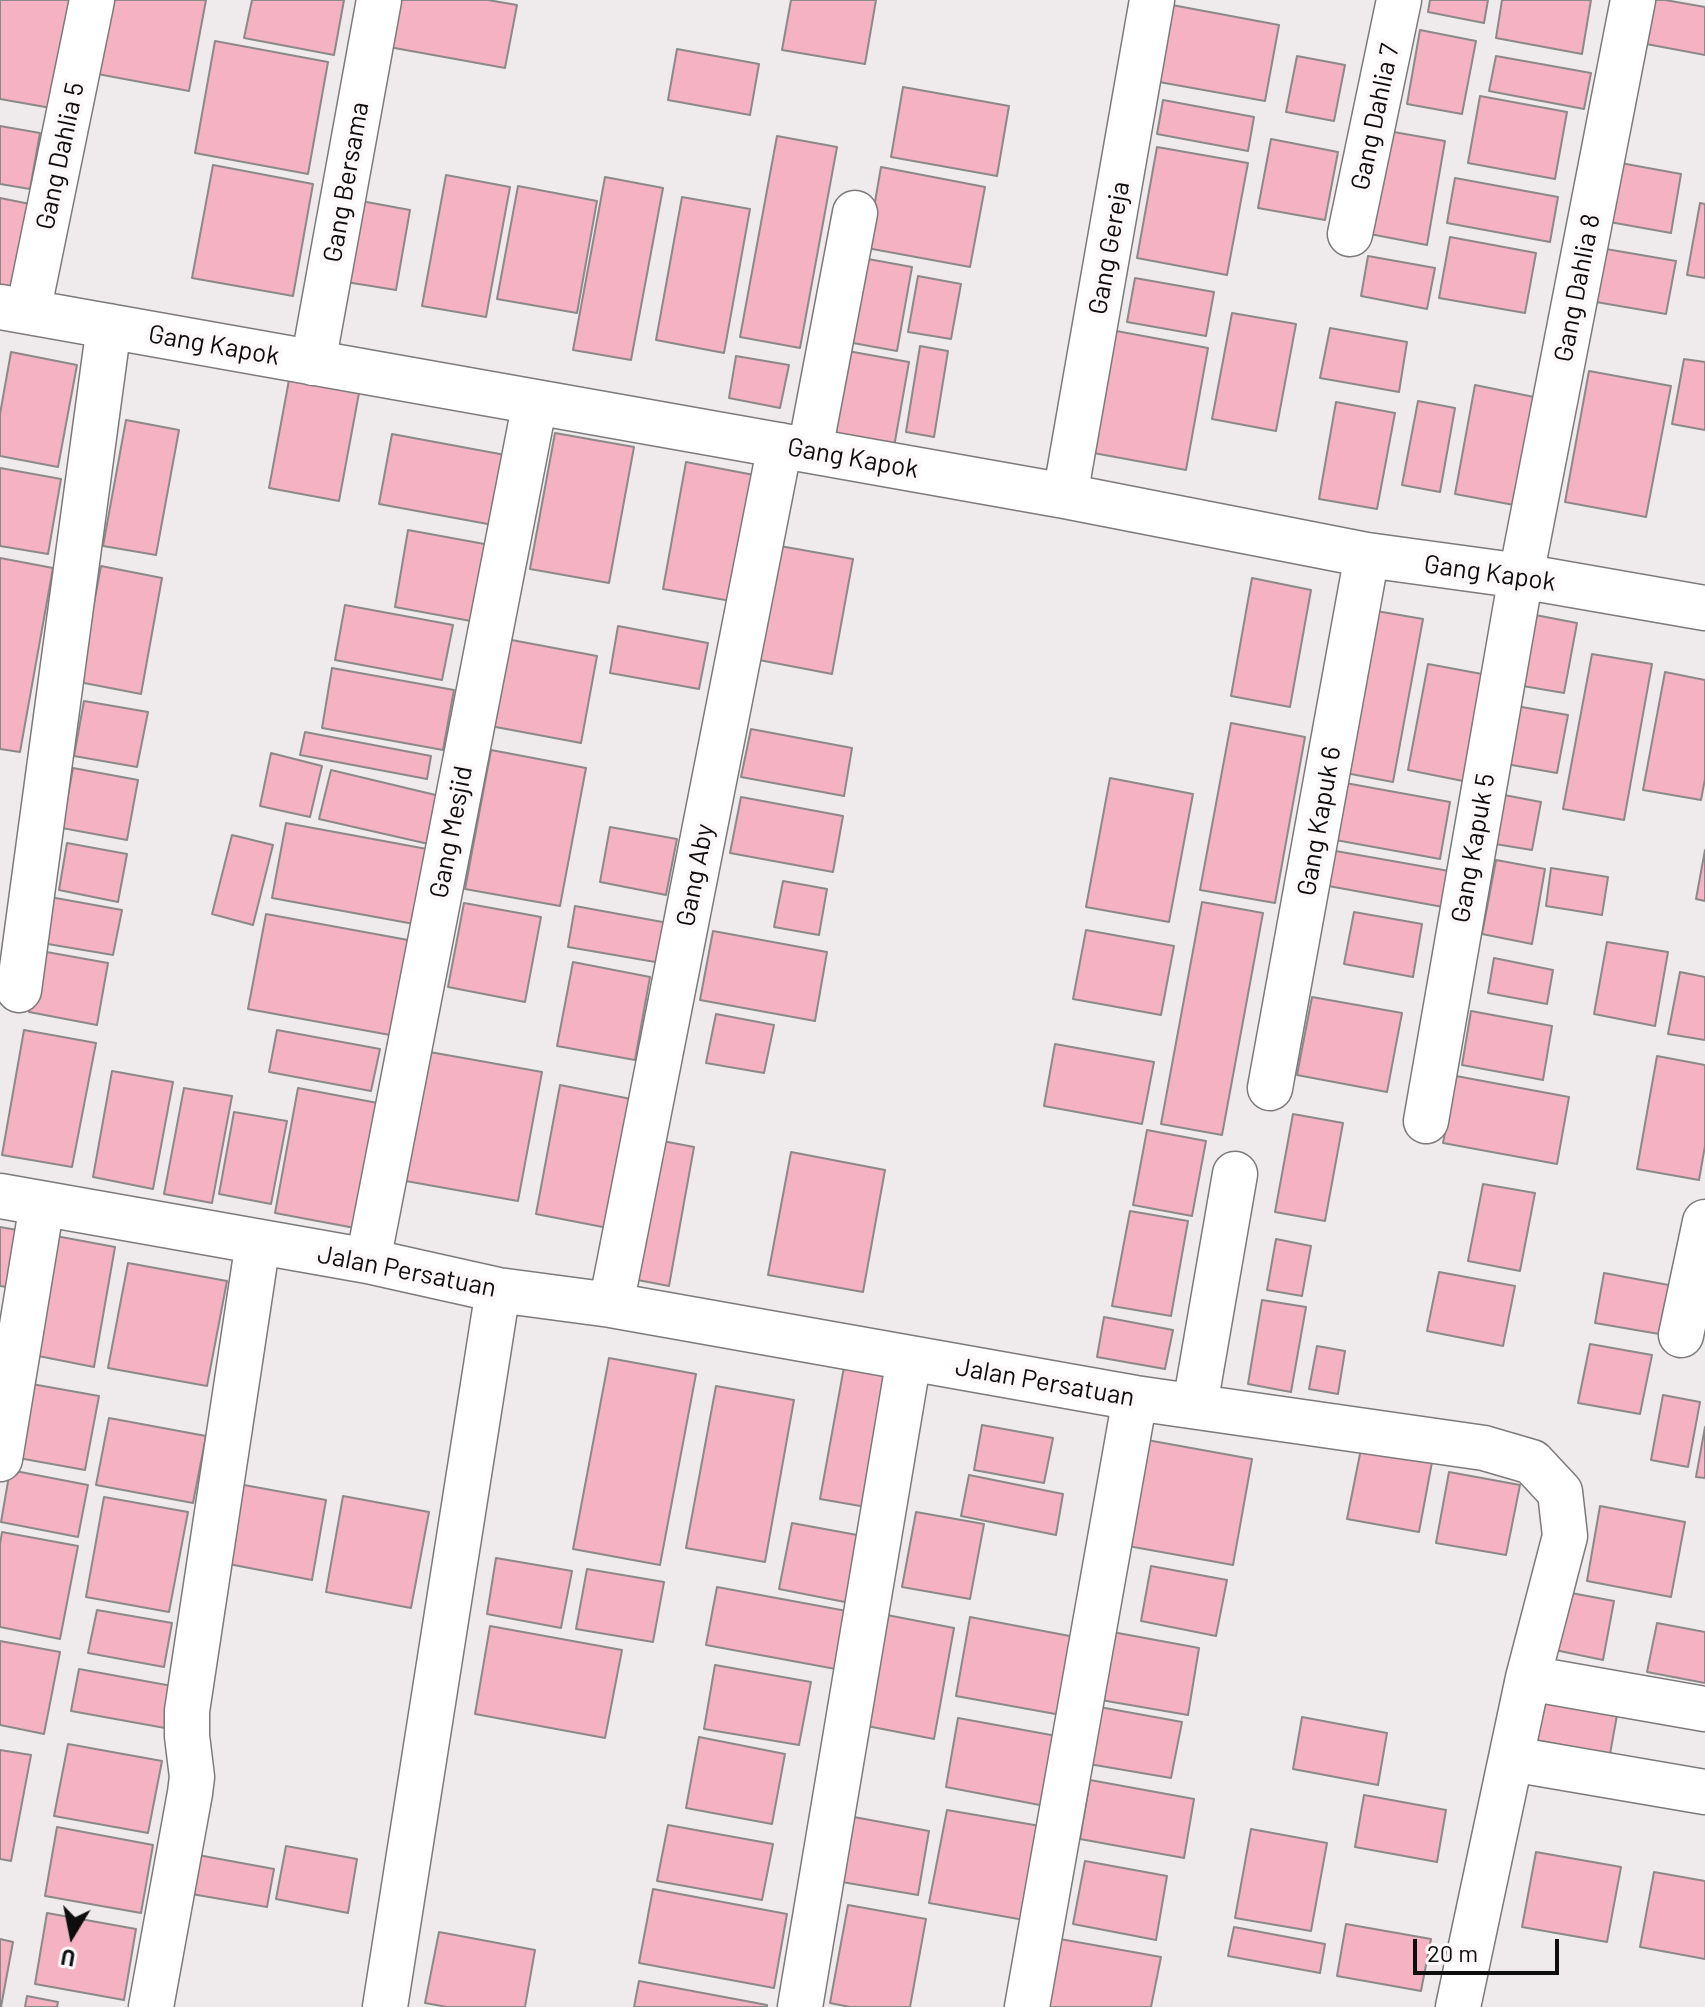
<!DOCTYPE html>
<style>
body{margin:0}
#map{position:relative;width:1705px;height:2007px;overflow:hidden;background:#efebec;font-family:Barlow,sans-serif}
canvas{display:block}
.north{position:absolute;left:32px;top:1895px;width:80px;height:80px;-webkit-text-stroke:6px #fcf8f9;paint-order:stroke;rotate:190deg;font-size:22px;font-weight:700;line-height:32px;text-align:center;color:#0f0e0e}
.north::after{content:'';display:block;margin:auto;width:28px;height:36px;background:#0f0e0e;clip-path:polygon(50% 0,100% 100%,50% 72%,0 100%)}
.scale{position:absolute;left:1413px;top:1939px;width:146px;height:36px;box-sizing:border-box;border:4px solid #0f0e0e;border-top:0;padding-left:10px;font-size:24px;line-height:28px;white-space:nowrap;color:#0f0e0e;-webkit-text-stroke:6px #fcf8f9;paint-order:stroke}
</style>
<div id="map">
<canvas width="1705" height="2007"></canvas>
<div class="north">U</div>
<div class="scale">20 m</div>
</div>
<script>
const ctx = document.querySelector('canvas').getContext('2d');
ctx.lineJoin = 'round';
function fillPath(path, color) { ctx.fillStyle = color; ctx.fill(path, 'evenodd'); }
const poly = rows => new Path2D(rows.map(r => 'M' + r).join(''));
function stroke(path, color, width, dash) { ctx.strokeStyle = color; ctx.lineWidth = width; ctx.lineCap = dash ? 'butt' : 'round'; ctx.setLineDash(dash || []); ctx.stroke(path); }
function write(font, color, halo, rows, align = 'center') {
  ctx.font = font + ' Barlow,sans-serif'; ctx.lineWidth = 8; ctx.setLineDash([]); ctx.textBaseline = 'middle'; ctx.strokeStyle = halo; ctx.fillStyle = color; for (const [text, x, y, turn = 0] of rows) {
    ctx.save(); ctx.translate(x, y); ctx.rotate((+turn || 0) * Math.PI / 180); ctx.textAlign = isNaN(turn) ? turn : align; if (halo) ctx.strokeText(text, 0, 0); ctx.fillText(text, 0, 0); ctx.restore();
  }
}
const building = poly([
 [0,0,71,0,51,108,0,99,0,0],
 [106,0,206,0,189,91,92,73,106,0],
 [252,0,344,0,334,55,244,38,252,0],
 [398,0,488,0,517,5,505,68,389,47,398,0],
 [791,0,876,0,865,64,782,50,791,0],
 [1430,0,1488,0,1484,23,1428,12,1430,0],
 [1502,0,1591,0,1582,54,1496,38,1502,0],
 [1650,0,1665,0,1705,7,1705,55,1641,43,1650,0],
 [1172,5,1279,25,1265,101,1159,82,1172,5],
 [1420,30,1476,41,1462,114,1407,104,1420,30],
 [215,41,328,62,308,174,195,153,215,41],
 [677,49,759,64,750,115,668,100,677,49],
 [1297,56,1345,65,1334,121,1286,112,1297,56],
 [1496,56,1591,73,1584,109,1489,91,1496,56],
 [903,87,1009,106,997,176,891,157,903,87],
 [1480,96,1567,112,1555,179,1468,163,1480,96],
 [1163,100,1254,117,1248,151,1157,134,1163,100],
 [0,126,40,133,30,189,0,184,0,126],
 [1388,131,1445,141,1427,245,1370,234,1388,131],
 [777,136,837,147,800,348,740,337,777,136],
 [1271,139,1338,152,1325,220,1258,208,1271,139],
 [1157,147,1248,163,1227,275,1137,258,1157,147],
 [1615,162,1681,174,1671,233,1604,221,1615,162],
 [213,165,313,184,293,296,192,278,213,165],
 [881,167,985,187,970,267,867,248,881,167],
 [446,175,510,187,486,317,422,306,446,175],
 [605,177,663,188,631,360,573,350,605,177],
 [1455,178,1558,197,1550,242,1447,223,1455,178],
 [518,186,597,201,577,313,497,299,518,186],
 [682,197,750,209,724,353,656,340,682,197],
 [0,198,35,205,19,289,0,286,0,198],
 [361,201,410,210,396,290,346,282,361,201],
 [1700,203,1705,204,1705,278,1687,275,1700,203],
 [1450,237,1536,253,1525,313,1439,298,1450,237],
 [1606,249,1676,261,1666,314,1596,302,1606,249],
 [1368,256,1435,268,1427,309,1361,296,1368,256],
 [857,257,912,267,897,351,842,341,857,257],
 [918,276,961,284,951,339,908,332,918,276],
 [1135,278,1214,292,1206,336,1127,322,1135,278],
 [1232,313,1296,324,1276,431,1212,419,1232,313],
 [1330,328,1407,342,1399,392,1320,378,1330,328],
 [1111,330,1208,348,1186,470,1088,452,1111,330],
 [920,346,948,351,934,437,906,432,920,346],
 [842,350,909,362,894,447,826,434,842,350],
 [11,352,77,365,58,467,0,456,0,414,11,352],
 [736,356,789,365,780,408,729,398,736,356],
 [1684,359,1705,362,1705,430,1672,424,1684,359],
 [1589,371,1671,386,1646,517,1565,502,1589,371],
 [289,380,359,393,339,501,269,488,289,380],
 [1475,385,1534,397,1514,505,1455,494,1475,385],
 [1418,401,1455,408,1440,492,1402,485,1418,401],
 [1336,402,1395,413,1377,509,1319,499,1336,402],
 [126,420,179,430,156,555,103,546,126,420],
 [555,433,634,447,609,583,530,569,555,433],
 [392,434,516,457,504,527,379,504,392,434],
 [686,462,754,475,731,601,663,589,686,462],
 [0,468,61,479,48,554,0,546,0,468],
 [408,530,501,547,487,624,395,607,408,530],
 [780,546,853,559,832,674,759,660,780,546],
 [0,558,53,568,20,752,0,749,0,558],
 [101,566,162,578,141,694,79,682,101,566],
 [1252,578,1311,590,1290,707,1231,696,1252,578],
 [345,605,453,625,442,680,335,660,345,605],
 [1365,609,1423,619,1393,782,1335,771,1365,609],
 [1530,614,1577,623,1564,693,1517,685,1530,614],
 [618,626,708,643,699,689,610,673,618,626],
 [501,638,597,656,581,743,485,725,501,638],
 [1592,654,1652,664,1624,820,1563,809,1592,654],
 [1428,664,1482,674,1463,781,1408,770,1428,664],
 [332,668,454,690,443,750,322,728,332,668],
 [1665,672,1705,680,1705,779,1701,800,1643,790,1665,672],
 [84,701,148,712,137,767,74,756,84,701],
 [1516,706,1568,715,1557,773,1506,764,1516,706],
 [1231,723,1305,737,1275,903,1200,890,1231,723],
 [751,729,852,748,844,796,741,777,751,729],
 [305,732,431,756,427,779,300,755,305,732],
 [491,750,586,768,560,906,465,889,491,750],
 [271,753,322,766,310,817,260,806,271,753],
 [73,768,138,780,127,840,62,828,73,768],
 [331,770,444,797,433,845,319,819,331,770],
 [1110,778,1193,794,1169,922,1086,907,1110,778],
 [1340,782,1450,802,1440,859,1330,839,1340,782],
 [1504,795,1541,802,1532,850,1495,844,1504,795],
 [741,797,843,816,833,872,730,853,741,797],
 [286,823,427,849,414,924,272,898,286,823],
 [610,827,677,839,666,895,600,882,610,827],
 [232,835,273,845,253,925,212,914,232,835],
 [67,843,127,854,118,902,59,890,67,843],
 [1330,850,1449,871,1443,907,1323,885,1330,850],
 [1705,850,1705,901,1696,899,1705,850],
 [1496,860,1545,869,1532,944,1482,934,1496,860],
 [1551,868,1608,877,1602,915,1546,906,1551,868],
 [783,881,827,889,819,935,774,927,783,881],
 [50,897,122,910,113,955,42,943,50,897],
 [1202,902,1263,913,1222,1135,1161,1124,1202,902],
 [464,903,541,917,525,1002,448,987,464,903],
 [575,906,668,923,661,963,568,947,575,906],
 [1354,912,1422,924,1413,977,1344,964,1354,912],
 [266,914,408,940,390,1035,248,1009,266,914],
 [1086,930,1174,946,1161,1015,1073,999,1086,930],
 [713,931,827,952,815,1021,700,1000,713,931],
 [1607,942,1668,952,1655,1026,1594,1014,1607,942],
 [41,951,108,963,97,1025,29,1012,41,951],
 [1494,958,1553,970,1547,1004,1488,993,1494,958],
 [573,962,650,977,635,1060,557,1046,573,962],
 [1680,972,1705,977,1705,1040,1668,1034,1680,972],
 [1312,997,1402,1013,1387,1092,1297,1075,1312,997],
 [1471,1011,1552,1026,1543,1080,1462,1065,1471,1011],
 [716,1014,774,1025,764,1073,706,1063,716,1014],
 [24,1030,96,1043,72,1167,2,1155,24,1030],
 [277,1030,380,1049,371,1091,269,1072,277,1030],
 [1055,1044,1154,1062,1142,1124,1044,1106,1055,1044],
 [424,1051,542,1072,518,1201,400,1180,424,1051],
 [1657,1056,1705,1065,1705,1146,1699,1180,1637,1169,1657,1056],
 [112,1071,173,1082,153,1189,93,1177,112,1071],
 [1456,1076,1569,1097,1557,1164,1443,1143,1456,1076],
 [560,1085,631,1099,608,1228,536,1214,560,1085],
 [184,1088,232,1096,212,1203,164,1194,184,1088],
 [298,1088,383,1104,360,1229,275,1213,298,1088],
 [234,1112,287,1121,271,1204,219,1194,234,1112],
 [1293,1114,1343,1123,1325,1221,1275,1212,1293,1114],
 [1147,1130,1206,1141,1192,1216,1133,1205,1147,1130],
 [652,1139,694,1147,669,1286,627,1278,652,1139],
 [791,1152,885,1170,863,1292,768,1275,791,1152],
 [1483,1184,1535,1193,1520,1271,1468,1261,1483,1184],
 [1130,1211,1188,1221,1171,1316,1112,1306,1130,1211],
 [0,1227,17,1230,7,1287,0,1286,0,1227],
 [45,1234,115,1247,94,1367,23,1353,45,1234],
 [1276,1239,1311,1246,1302,1296,1267,1290,1276,1239],
 [128,1263,227,1281,207,1386,108,1368,128,1263],
 [1439,1272,1515,1286,1503,1346,1427,1331,1439,1272],
 [1604,1273,1674,1286,1665,1335,1595,1323,1604,1273],
 [1262,1300,1306,1307,1291,1392,1248,1384,1262,1300],
 [1104,1317,1173,1330,1165,1369,1097,1357,1104,1317],
 [1590,1344,1652,1355,1640,1414,1578,1403,1590,1344],
 [1317,1346,1345,1351,1338,1394,1309,1389,1317,1346],
 [609,1358,696,1374,660,1565,573,1549,609,1358],
 [844,1367,890,1375,866,1507,820,1499,844,1367],
 [26,1383,99,1396,85,1470,13,1457,26,1383],
 [716,1386,794,1400,765,1562,686,1548,716,1386],
 [1663,1395,1700,1402,1688,1467,1651,1460,1663,1395],
 [109,1418,206,1436,193,1503,96,1485,109,1418],
 [982,1425,1053,1438,1044,1483,974,1470,982,1425],
 [1705,1427,1705,1478,1696,1477,1705,1427],
 [1136,1438,1252,1459,1233,1565,1117,1544,1136,1438],
 [1361,1449,1432,1462,1419,1532,1347,1519,1361,1449],
 [10,1470,88,1485,78,1537,1,1522,10,1470],
 [1449,1472,1520,1485,1506,1555,1436,1543,1449,1472],
 [969,1475,1063,1494,1056,1535,961,1516,969,1475],
 [233,1483,326,1500,312,1580,218,1562,233,1483],
 [343,1496,429,1512,411,1608,326,1592,343,1496],
 [104,1497,188,1512,169,1612,86,1597,104,1497],
 [1600,1506,1685,1522,1671,1597,1587,1581,1600,1506],
 [916,1512,984,1524,970,1599,902,1587,916,1512],
 [792,1523,868,1537,855,1604,779,1589,792,1523],
 [2,1532,78,1546,60,1639,0,1627,0,1544,2,1532],
 [496,1558,572,1571,561,1628,487,1614,496,1558],
 [1151,1566,1227,1580,1216,1636,1141,1621,1151,1566],
 [587,1569,664,1582,653,1642,576,1629,587,1569],
 [717,1587,852,1612,841,1670,706,1645,717,1587],
 [1566,1592,1614,1601,1603,1660,1555,1650,1566,1592],
 [97,1610,172,1623,164,1667,88,1653,97,1610],
 [887,1615,954,1628,934,1739,867,1726,887,1615],
 [970,1617,1075,1637,1061,1715,956,1696,970,1617],
 [1657,1623,1705,1632,1705,1683,1647,1672,1657,1623],
 [490,1626,622,1650,605,1738,475,1714,490,1626],
 [1107,1631,1199,1648,1188,1715,1095,1699,1107,1631],
 [0,1641,60,1652,44,1734,0,1725,0,1641],
 [715,1665,811,1682,799,1745,704,1729,715,1665],
 [79,1669,172,1686,165,1728,71,1711,79,1669],
 [1539,1690,1619,1704,1610,1754,1530,1739,1539,1690],
 [1094,1706,1182,1722,1171,1778,1083,1763,1094,1706],
 [1302,1717,1387,1733,1378,1785,1293,1769,1302,1717],
 [958,1718,1062,1737,1050,1807,946,1787,958,1718],
 [699,1737,785,1754,772,1824,686,1808,699,1737],
 [68,1744,162,1761,148,1833,54,1816,68,1744],
 [0,1750,31,1755,11,1861,0,1859,0,1750],
 [1090,1780,1194,1799,1184,1858,1080,1839,1090,1780],
 [1364,1795,1446,1810,1437,1862,1355,1847,1364,1795],
 [947,1810,1040,1826,1024,1920,929,1903,947,1810],
 [854,1817,929,1831,918,1895,842,1882,854,1817],
 [668,1825,773,1844,762,1900,657,1881,668,1825],
 [57,1827,153,1845,141,1913,45,1896,57,1827],
 [1251,1829,1327,1843,1311,1931,1235,1918,1251,1829],
 [286,1846,357,1859,348,1913,276,1899,286,1846],
 [1536,1852,1621,1867,1607,1942,1522,1927,1536,1852],
 [187,1853,274,1869,267,1907,180,1892,187,1853],
 [1085,1861,1167,1876,1156,1940,1073,1924,1085,1861],
 [1654,1872,1705,1881,1705,1959,1640,1947,1654,1872],
 [653,1889,787,1914,774,1988,639,1963,653,1889],
 [848,1905,926,1919,910,2007,850,2007,830,2003,848,1905],
 [47,1913,136,1929,124,2000,35,1984,47,1913],
 [1346,1924,1431,1939,1421,1991,1337,1976,1346,1924],
 [1234,1927,1325,1944,1320,1973,1228,1956,1234,1927],
 [439,1932,535,1950,525,2007,447,2007,425,2003,439,1932],
 [0,1939,13,1942,1,2007,0,2007,0,1939],
 [1060,1939,1161,1957,1151,2007,1048,2007,1060,1939],
 [639,1981,767,2005,767,2007,634,2007,639,1981],
 [27,1996,58,2002,57,2007,25,2007,27,1996]
]);
const minor = poly([
 [1350,234,1399,0],
 [0,307,1065,496,1367,555,1521,576,1705,608],
 [28,312,92,0],
 [313,363,379,0],
 [810,450,855,213],
 [1065,496,1152,0],
 [19,990,109,326],
 [1270,1088,1367,555],
 [1426,1121,1521,576,1633,0],
 [0,1196,368,1261,498,1290,611,1305,1135,1398,1484,1448,1532,1462,1560,1492,1565,1536,1528,1678,1458,2007],
 [368,1261,535,402],
 [611,1305,780,445],
 [1681,1335,1705,1222],
 [1195,1405,1235,1174],
 [0,1459,42,1204],
 [1528,1678,1705,1709],
 [1512,1759,1705,1792],
 [151,2007,190,1793,192,1777,187,1736,187,1711,258,1242],
 [385,2007,498,1290],
 [800,2007,909,1358],
 [1027,2007,1135,1398]
]);
const streetNames = [
 ["Gang Dahlia 7",1375,117,-78],
 ["Gang Dahlia 5",60,156,-78],
 ["Gang Bersama",346,182,-80],
 ["Gang Gereja",1109,248,-80],
 ["Gang Dahlia 8",1577,288,-79],
 ["Gang Kapok",214,345,10],
 ["Gang Kapok",853,458,10],
 ["Gang Kapok",1490,573,8],
 ["Gang Kapuk 6",1319,821,-80],
 ["Gang Mesjid",451,832,-79],
 ["Gang Kapuk 5",1473,848,-80],
 ["Gang Aby",695,875,-79],
 ["Jalan Persatuan",407,1271,11],
 ["Jalan Persatuan",1045,1382,10]
];
fillPath(building, '#f4b2c2');
stroke(building, '#8d898a', 2);
stroke(minor, '#7d7a7b', 47);
stroke(minor, '#fff', 44);
write('26px', '#0f0e0e', '#fcf8f9', streetNames);
</script>
